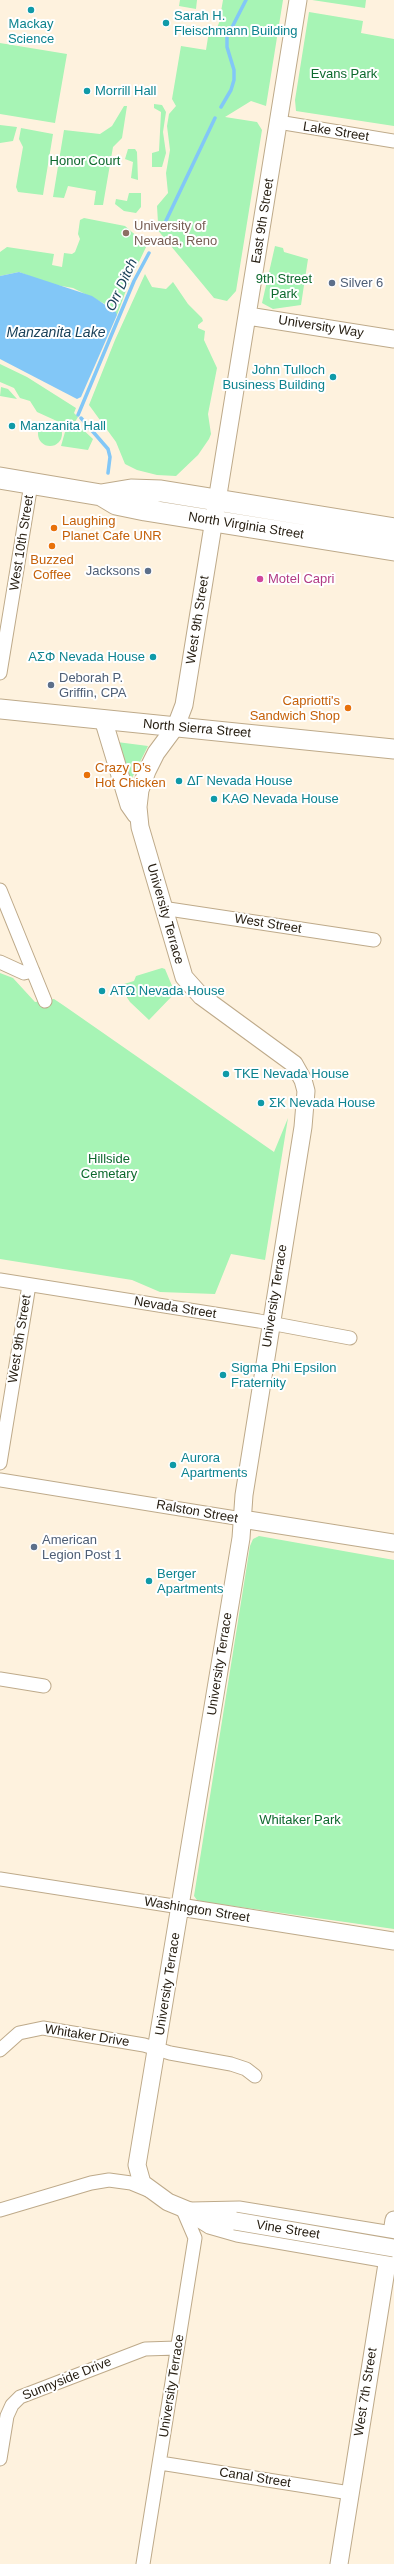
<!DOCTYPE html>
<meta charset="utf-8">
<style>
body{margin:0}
canvas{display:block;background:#fef2de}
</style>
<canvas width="394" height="2564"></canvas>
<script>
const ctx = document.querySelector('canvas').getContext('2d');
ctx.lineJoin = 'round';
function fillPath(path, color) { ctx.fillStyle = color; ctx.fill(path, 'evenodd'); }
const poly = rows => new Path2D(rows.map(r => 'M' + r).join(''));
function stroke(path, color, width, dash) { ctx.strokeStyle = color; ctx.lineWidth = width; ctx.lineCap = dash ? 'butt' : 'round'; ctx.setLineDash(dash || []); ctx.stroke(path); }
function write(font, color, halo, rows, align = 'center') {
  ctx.font = font + ' Arial,sans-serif'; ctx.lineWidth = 4; ctx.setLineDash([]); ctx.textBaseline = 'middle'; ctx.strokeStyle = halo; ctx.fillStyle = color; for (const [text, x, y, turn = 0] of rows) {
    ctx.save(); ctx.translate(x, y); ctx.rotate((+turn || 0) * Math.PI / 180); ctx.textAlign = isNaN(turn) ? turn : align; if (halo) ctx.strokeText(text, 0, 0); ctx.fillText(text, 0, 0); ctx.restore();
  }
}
const green = poly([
 [180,0,197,0,196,9,179,6],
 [223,0,283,0,266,106,251,101,225,117,257,122,262,130,236,291,227,301,214,298,156,228,158,223,157,206,168,193,166,173,170,150,167,126,169,114,176,106,172,99,181,46,206,50,209,31,215,32,219,23],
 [312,0,366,0,365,8],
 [309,12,363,21,361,33,394,39,394,126,296,111,295,100],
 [0,43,67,54,55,123,0,114],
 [154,104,162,105,166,112,163,132,166,153,162,167,152,167,152,153,159,151,161,112,154,108],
 [124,106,127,106,122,138,113,147,103,205,94,205,96,191,68,186,64,198,53,197,64,130,100,134,112,126],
 [0,125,17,127,13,141,0,143],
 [21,128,53,134,43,195,18,192,16,187,23,147,19,139],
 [128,149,135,149,137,152,138,180,131,178,133,162,125,159],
 [129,193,141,193,141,207,136,213,124,211,115,204,116,199,127,201],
 [84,218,125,226,147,245,128,285,117,315,109,306,73,288,50,284,19,272,0,276,0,252,7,247,54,254,52,265,62,267,64,253,72,254,75,252,80,239,78,234,80,220],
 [275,246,283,248,284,252,308,259,301,305,273,309,262,303],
 [145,274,152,287,166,289,173,282,188,304,202,318,203,321,198,325,198,328,205,331,204,340,217,368,208,414,211,434,209,439,198,455,176,476,157,475,137,470,125,464,116,442,89,405,115,340],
 [0,364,27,377,76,408,74,413,78,417,73,425,64,430,59,422,37,412,30,401,20,398,14,388,0,382],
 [1,387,8,389,17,399,0,396],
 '38 434a12 12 0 1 1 24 0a12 12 0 1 1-24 0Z',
 [78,425,93,439,88,450,61,446,65,432],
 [117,742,148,746,130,782],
 [162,968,165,969,175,993,149,1020,130,1002,124,993,124,984,134,981,136,976],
 [0,973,13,978,35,1002,54,999,63,1005,274,1152,288,1118,265,1260,231,1254,215,1294,160,1292,132,1280,0,1259],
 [259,1536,394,1560,394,1929,205,1902,197,1900,194,1896,250,1546,253,1539]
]);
const water = poly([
 [19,272,92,296,116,312,117,315,81,397,77,399,0,359,0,276]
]);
const stream = poly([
 [221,107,231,90,234,80,234,70,227,47,227,37,246,0],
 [162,229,215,118],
 [78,415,134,281,149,253],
 [81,418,108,449,110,457,108,473]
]);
const minor = poly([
 [278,122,394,141],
 [0,673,31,484],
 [0,890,45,1001],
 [162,908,374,940],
 [0,962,24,973,33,971],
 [0,1280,259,1321,350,1338],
 [0,1463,29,1285],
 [0,1480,242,1519],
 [0,1679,44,1686],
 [0,1879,180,1907],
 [0,2050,19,2033,43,2028,144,2045,170,2053,231,2064,246,2069,255,2076],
 [191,2209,239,2208,392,2233],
 [0,2210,91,2183,109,2180,131,2183,148,2190],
 [190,2215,209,2227,237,2235,387,2261],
 [0,2459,7,2416,12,2405,20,2397,145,2349,177,2348],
 [160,2463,350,2493],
 [143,2564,195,2238,183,2210]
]);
const tertiary = poly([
 [248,316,394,339],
 [103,719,129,805,136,815],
 [242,1519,394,1543],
 [180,1907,394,1941],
 [235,2221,197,2214,168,2202,142,2183,137,2165,241,1538,244,1495,303,1127,306,1091,303,1080,294,1064,201,996,184,977,140,827,138,807,140,790,147,771,156,753,176,726,184,705,298,0],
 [339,2564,394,2220]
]);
const secondary = poly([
 [0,709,394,749]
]);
const primary = poly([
 [0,478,101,495,131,490,161,491,394,529],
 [101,495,116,504,145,510,394,550]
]);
const tertiaryBridge = poly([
 [235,2221,394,2248]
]);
const markers = [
 [31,10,4,"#0f9aa8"],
 [166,23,4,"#0f9aa8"],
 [87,91,4,"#0f9aa8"],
 [126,233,4,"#8d6e63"],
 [332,283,4,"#5c6f8a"],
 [333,377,4,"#0f9aa8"],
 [12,426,4,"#0f9aa8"],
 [54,528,4,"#e8710a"],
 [52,546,4,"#e8710a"],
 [148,571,4,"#5c6f8a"],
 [260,579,4,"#d1479c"],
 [153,657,4,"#0f9aa8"],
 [51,685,4,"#5c6f8a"],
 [348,708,4,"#e8710a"],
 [87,775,4,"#e8710a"],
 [179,781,4,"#0f9aa8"],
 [214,799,4,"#0f9aa8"],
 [102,991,4,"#0f9aa8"],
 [226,1074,4,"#0f9aa8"],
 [261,1103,4,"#0f9aa8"],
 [223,1375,4,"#0f9aa8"],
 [173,1465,4,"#0f9aa8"],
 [34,1547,4,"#5c6f8a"],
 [149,1581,4,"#0f9aa8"]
];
const cultureNames = [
 ["Sarah H.",174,16],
 ["Fleischmann Building",174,31],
 ["Mackay",31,24,"center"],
 ["Science",31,39,"center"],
 ["Morrill Hall",95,91],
 ["John Tulloch",325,370,"right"],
 ["Business Building",325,385,"right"],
 ["Manzanita Hall",20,426],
 ["ΑΣΦ Nevada House",145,657,"right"],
 ["ΔΓ Nevada House",187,781],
 ["ΚΑΘ Nevada House",222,799],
 ["ΑΤΩ Nevada House",110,991],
 ["ΤΚΕ Nevada House",234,1074],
 ["ΣΚ Nevada House",269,1103],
 ["Sigma Phi Epsilon",231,1368],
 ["Fraternity",231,1383],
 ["Aurora",181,1458],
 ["Apartments",181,1473],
 ["Berger",157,1574],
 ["Apartments",157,1589]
];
const parkNames = [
 ["Evans Park",344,74],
 ["Honor Court",85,161],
 ["9th Street",284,279],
 ["Park",284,294],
 ["Hillside",109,1159],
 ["Cemetary",109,1174],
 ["Whitaker Park",300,1820]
];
const streetNames = [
 ["Lake Street",336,132,9],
 ["East 9th Street",263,221,-81],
 ["University Way",321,327,9],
 ["North Virginia Street",246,526,9],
 ["West 10th Street",22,543,-81],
 ["West 9th Street",198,620,-81],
 ["North Sierra Street",197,729,5],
 ["University Terrace",165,914,74],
 ["West Street",268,924,9],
 ["University Terrace",275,1296,-81],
 ["Nevada Street",175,1308,9],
 ["West 9th Street",20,1339,-81],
 ["Ralston Street",197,1512,10],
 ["University Terrace",220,1664,-81],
 ["Washington Street",197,1910,9],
 ["University Terrace",168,1984,-81],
 ["Whitaker Drive",87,2036,9],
 ["Vine Street",288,2230,9],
 ["Sunnyside Drive",67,2379,-22],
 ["University Terrace",172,2386,-81],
 ["West 7th Street",366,2392,-81],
 ["Canal Street",255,2478,9]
];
const educationNames = [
 ["University of",134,226],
 ["Nevada, Reno",134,241]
];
const serviceNames = [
 ["Silver 6",340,283],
 ["Jacksons",140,571,"right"],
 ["Deborah P.",59,678],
 ["Griffin, CPA",59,693],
 ["American",42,1540],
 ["Legion Post 1",42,1555]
];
const foodNames = [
 ["Laughing",62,521],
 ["Planet Cafe UNR",62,536],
 ["Buzzed",52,560,"center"],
 ["Coffee",52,575,"center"],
 ["Capriotti's",340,701,"right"],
 ["Sandwich Shop",340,716,"right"],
 ["Crazy D’s",95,768],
 ["Hot Chicken",95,783]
];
const hotelNames = [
 ["Motel Capri",268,579]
];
const waterNames = [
 ["Orr Ditch",122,285,-65],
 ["Manzanita Lake",56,333]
];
fillPath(green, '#a7f4b5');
fillPath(water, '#82c7f7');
stroke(stream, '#82c7f7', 3.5);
stroke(minor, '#beaa8a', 15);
stroke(tertiary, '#beaa8a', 19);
stroke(secondary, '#beaa8a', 21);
stroke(primary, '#beaa8a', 23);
stroke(minor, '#fff', 13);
stroke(tertiary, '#fff', 17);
stroke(secondary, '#fff', 19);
stroke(primary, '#fff', 21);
stroke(tertiaryBridge, '#beaa8a', 19, []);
stroke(tertiaryBridge, '#fff', 17);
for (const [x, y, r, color] of markers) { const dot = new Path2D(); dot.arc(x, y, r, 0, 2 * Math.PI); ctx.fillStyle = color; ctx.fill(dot); stroke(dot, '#fff', 1.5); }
write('13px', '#0d838f', '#fff', cultureNames, 'left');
write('13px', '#0e692e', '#fff', parkNames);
write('13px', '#282014', '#fff', streetNames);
write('13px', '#785e54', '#fff', educationNames, 'left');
write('13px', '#4e5e75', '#fff', serviceNames, 'left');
write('13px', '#c56008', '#fff', foodNames, 'left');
write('13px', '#b23c85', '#fff', hotelNames, 'left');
write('italic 14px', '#1a4159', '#fff', waterNames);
</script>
